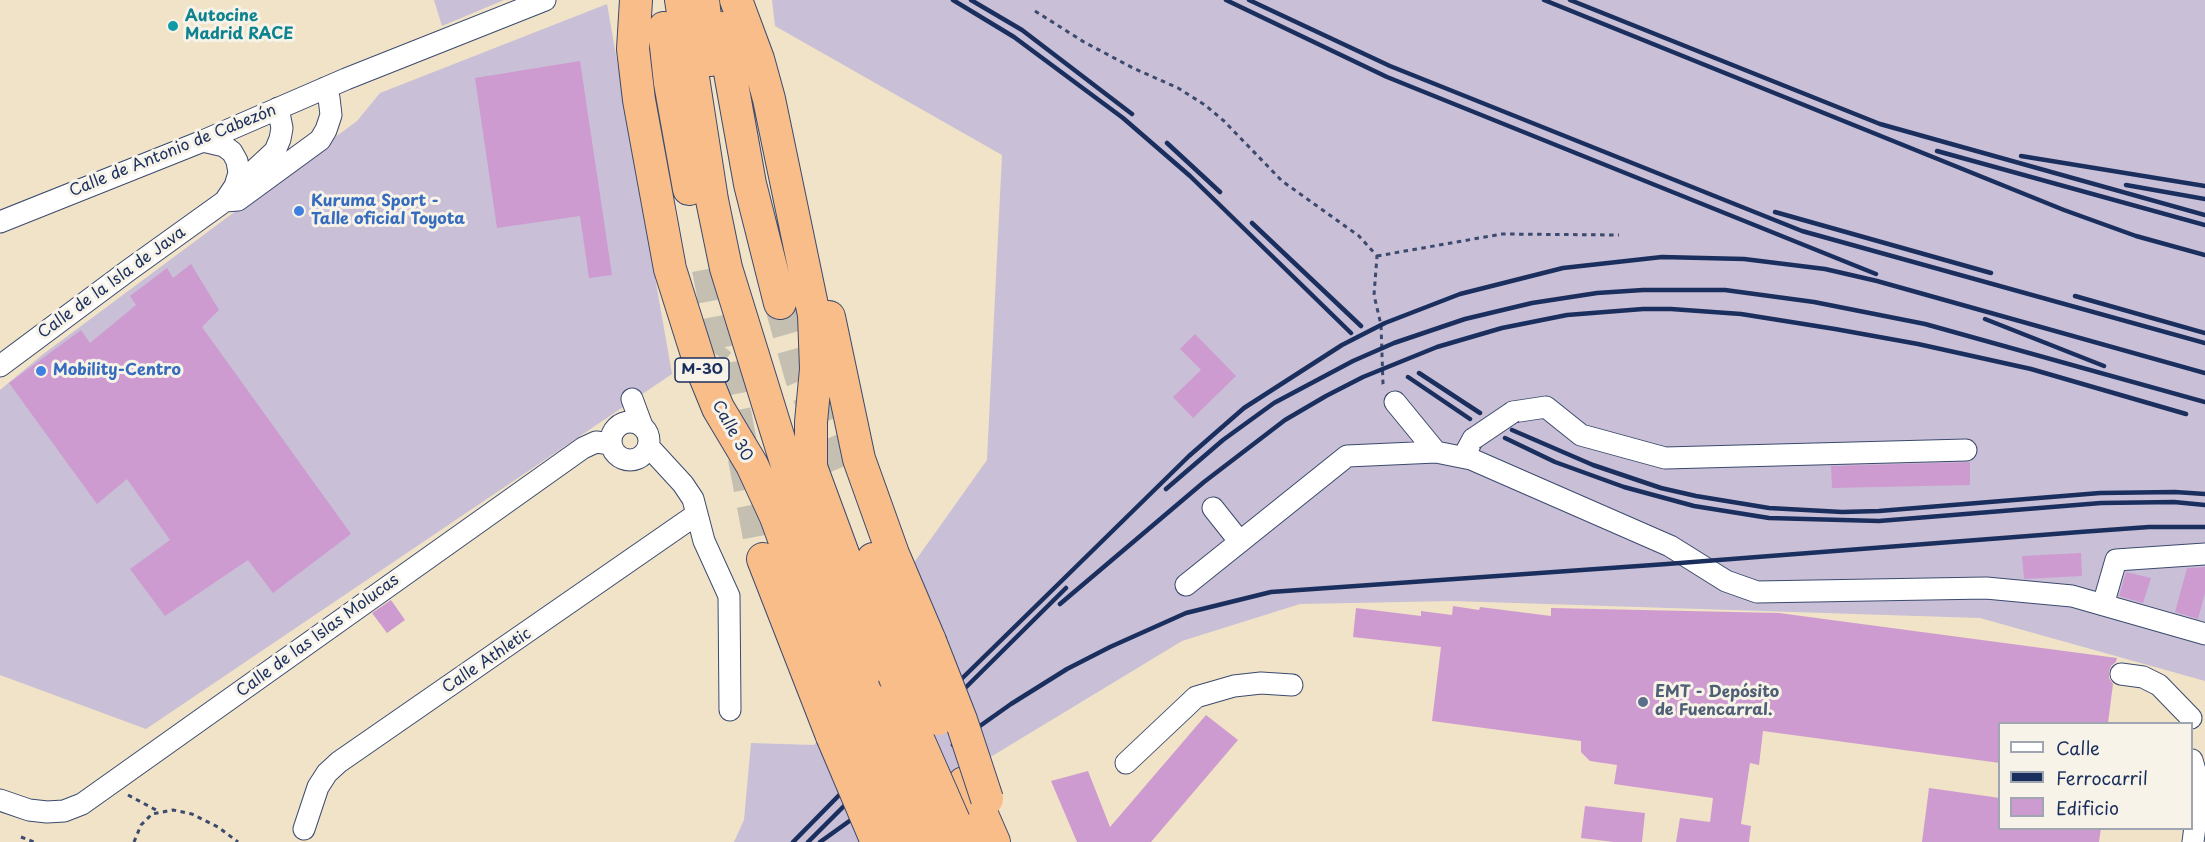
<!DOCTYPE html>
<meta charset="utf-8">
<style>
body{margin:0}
#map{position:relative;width:2205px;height:842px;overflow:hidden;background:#f0e3c7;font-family:"Playpen Sans",sans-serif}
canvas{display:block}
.legend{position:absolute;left:1998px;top:722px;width:195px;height:108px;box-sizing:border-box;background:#f7f3e8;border:2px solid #9fa5b1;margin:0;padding:8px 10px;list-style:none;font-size:18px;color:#1b2f5e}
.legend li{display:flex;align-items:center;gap:12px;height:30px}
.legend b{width:30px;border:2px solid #9fa5b1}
</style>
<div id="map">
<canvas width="2205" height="842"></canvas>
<ul class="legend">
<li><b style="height:8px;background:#fff"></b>Calle</li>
<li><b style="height:8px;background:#1b2f5e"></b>Ferrocarril</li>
<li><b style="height:16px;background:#ce9bd0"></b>Edificio</li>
</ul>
</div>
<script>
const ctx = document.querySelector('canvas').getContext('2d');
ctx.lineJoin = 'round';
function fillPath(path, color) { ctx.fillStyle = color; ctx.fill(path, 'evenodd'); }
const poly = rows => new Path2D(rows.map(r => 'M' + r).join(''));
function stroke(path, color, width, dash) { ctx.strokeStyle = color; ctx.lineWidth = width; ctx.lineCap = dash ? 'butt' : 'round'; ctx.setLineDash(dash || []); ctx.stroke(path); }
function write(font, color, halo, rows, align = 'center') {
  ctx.font = font + ' "Playpen Sans",sans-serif'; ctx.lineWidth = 6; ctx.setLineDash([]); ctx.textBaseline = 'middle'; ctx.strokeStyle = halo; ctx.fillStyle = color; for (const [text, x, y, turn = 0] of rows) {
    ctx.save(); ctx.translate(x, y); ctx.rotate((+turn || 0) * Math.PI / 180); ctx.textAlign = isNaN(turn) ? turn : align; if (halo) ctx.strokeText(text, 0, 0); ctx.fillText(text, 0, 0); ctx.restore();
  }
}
const industrial = poly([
 [434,0,504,0,442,26],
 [772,0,2205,0,2205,681,1980,618,1453,601,1300,604,1182,641,979,764,888,842,734,842,744,820,751,743,814,745,826,732,913,564,987,460,1002,155,775,26],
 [607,4,672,374,146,729,0,675,0,390,42,355,357,121,380,93]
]);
const building = poly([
 [580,61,612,275,589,278,580,216,497,228,475,78],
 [191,264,219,310,202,327,351,534,273,593,248,560,165,616,130,569,170,540,127,479,97,504,9,383,81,330,90,343,136,305,130,296,167,268,173,278],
 [1195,334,1236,376,1193,418,1173,397,1201,370,1180,349],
 [1970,462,1970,485,1832,488,1831,466],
 [2081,553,2082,576,2024,579,2022,556],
 [2205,567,2205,593,2198,619,2175,612,2187,568],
 [2126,572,2151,578,2143,603,2119,596],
 [391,600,405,620,387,633,372,613],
 [1453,606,1479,610,1480,607,1551,616,1551,608,1779,613,2117,658,2116,662,2111,666,2109,672,2109,678,2113,684,2108,723,2000,723,2000,763,1763,731,1759,765,1750,763,1741,824,1751,826,1749,842,1676,842,1680,818,1710,822,1713,798,1614,784,1617,765,1590,761,1581,752,1581,741,1432,721,1441,647,1353,637,1356,608,1421,616,1421,611,1452,615],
 [1206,715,1238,740,1151,842,1077,842,1051,781,1088,771,1110,827],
 [1929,788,2000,798,2000,828,2101,828,2099,842,1922,842],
 [1585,806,1645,813,1642,842,1614,842,1581,838]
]);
const minorTunnel = poly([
 [718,384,713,359,723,346]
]);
const highwayTunnel = poly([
 [708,269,763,559],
 [780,303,801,378,840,469]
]);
const path = poly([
 [1035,11,1084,42,1133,68,1178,88,1205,105,1224,121,1282,181,1359,236,1377,256,1374,295,1381,325,1383,384,1385,388],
 [1377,256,1502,234,1619,235],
 [128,795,158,811],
 [21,837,34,842],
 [134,842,141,825,152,814,173,810,192,814,218,827,238,842]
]);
const minor = poly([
 [247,177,275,151,280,139,282,128,278,108],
 [225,201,238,200,320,140,326,130,331,115,329,98,325,88],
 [0,222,203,141,346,79,545,0],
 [0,366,129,270,225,201,235,186,239,173,237,161,232,152,224,146,203,141],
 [632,399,642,426],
 [1395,402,1436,452,1471,459],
 [1513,412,1546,407,1581,435,1665,458,1966,450],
 '611 441a19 19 0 1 1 38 0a19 19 0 1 1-38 0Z',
 [1473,439,1467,450,1471,459,1670,546,1726,581,1757,592,1986,588,2072,596,2205,634],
 [649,447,683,484,693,499,704,541,729,596,730,710],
 [1213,508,1240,542],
 [1186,585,1347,456,1436,452],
 [2103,605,2116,560,2205,554],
 [2121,674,2143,677,2159,685,2191,718],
 [2192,760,2200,788,2193,842],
 [1126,763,1196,697,1234,686,1261,683,1292,685],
 [0,800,29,810,47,812,64,811,82,804,583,448,596,442,611,444],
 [304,829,318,787,327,773,339,762,697,514]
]);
const highway = poly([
 [636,0,633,49,639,100,670,269,700,364,718,408,752,465,776,517,849,718],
 [681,0,712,200,726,268,791,478,871,699],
 [703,0,710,60],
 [736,0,758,59,769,99,814,315,816,369,811,422,811,467,853,581,894,675],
 [664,28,670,83,689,189],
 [722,28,750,184,780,303],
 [829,317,859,459,893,554,930,641],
 [763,559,832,736],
 [873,559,913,659],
 [964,783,973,794,994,842],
 [954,821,963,842]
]);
const rail = poly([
 [953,0,1014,37,1123,118,1190,176,1351,333],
 [971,0,1022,30,1132,114],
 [1226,0,1387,77,1876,274],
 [1249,0,1390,66,1802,231,2205,343],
 [1544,0,2064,210,2136,236,2205,255],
 [1570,0,1880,124,2205,215],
 [1167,143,1220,192],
 [1937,151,2205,225],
 [2021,156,2205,186],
 [2126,185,2205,199],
 [1775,212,1991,273],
 [1252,223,1361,326],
 [2075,296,2205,333],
 [1985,319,2104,366],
 [1419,373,1480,413],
 [1408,377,1470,419],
 [1512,430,1593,465,1661,488,1696,496,1769,508,1842,512,1879,511,2100,493,2175,492,2205,494],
 [1505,438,1555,462,1624,487,1694,506,1769,518,1879,521,2101,503,2174,502,2205,505],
 [1166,489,1223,440,1274,403,1353,361,1394,343,1465,319,1532,303,1597,293,1643,290,1725,290,1814,302,1925,324,2205,402],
 [1060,604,1204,482,1285,420,1326,396,1363,377,1437,347,1502,328,1567,315,1643,309,1671,309,1741,314,1835,329,1918,344,2031,369,2186,414],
 [938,702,1189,456,1244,408,1342,345,1385,323,1460,294,1563,268,1662,257,1744,259,1825,269,1877,281,2205,373],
 [943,710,1066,588],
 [953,745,1011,704,1067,669,1110,647,1186,613,1271,592,1667,564,2080,532,2149,527,2205,527],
 [793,842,857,777],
 [808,842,861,789],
 [820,842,869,807]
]);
const minorBridge = poly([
 [1473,439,1513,412]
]);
const highwayBridge = poly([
 [930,641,961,720,987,799],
 [913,659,938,719],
 [894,675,918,739,954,821],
 [871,699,931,838],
 [849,718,904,842],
 [832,736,877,842]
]);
const markers = [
 [173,26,6,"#0f9aa8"],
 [299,211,6,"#3f7fe0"],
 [41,371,6,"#3f7fe0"],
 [1643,702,6,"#5c6f8a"]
];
const shields = [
 [702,370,54]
];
const shieldNames = [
 ["M-30",702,370]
];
const cultureNames = [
 ["Autocine",185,17],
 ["Madrid RACE",185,35]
];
const streetNames = [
 ["Calle de Antonio de Cabezón",173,151,-22],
 ["Calle de la Isla de Java",112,283,-36],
 ["Calle 30",732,431,61],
 ["Calle de las Islas Molucas",318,636,-36],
 ["Calle Athletic",487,661,-34]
];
const shopNames = [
 ["Kuruma Sport -",311,202],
 ["Talle oficial Toyota",311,220],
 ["Mobility-Centro",53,371]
];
const serviceNames = [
 ["EMT - Depósito",1655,693],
 ["de Fuencarral.",1655,711]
];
fillPath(industrial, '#c9bfd7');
fillPath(building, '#ce9bd0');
stroke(minorTunnel, '#c5bfb2', 21, [21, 10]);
stroke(highwayTunnel, '#c5bfb2', 32, [32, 16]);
stroke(minor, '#3b4a6e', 23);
stroke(highway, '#3b4a6e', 34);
stroke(path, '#3b4a6e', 3, [4.5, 4.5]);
stroke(minor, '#fff', 21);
stroke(highway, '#f8bd89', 32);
stroke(rail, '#1b2f5e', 4.5);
stroke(minorBridge, '#3b4a6e', 23, []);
stroke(highwayBridge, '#3b4a6e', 34, []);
stroke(minorBridge, '#fff', 21);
stroke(highwayBridge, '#f8bd89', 32);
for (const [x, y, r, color] of markers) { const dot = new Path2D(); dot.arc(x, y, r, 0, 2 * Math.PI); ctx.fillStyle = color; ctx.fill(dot); stroke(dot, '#f7f3e8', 2); }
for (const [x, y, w] of shields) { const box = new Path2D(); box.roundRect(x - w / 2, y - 12, w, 24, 4.5); ctx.fillStyle = '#f7f3e8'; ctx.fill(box); stroke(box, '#1b2f5e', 1.5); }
write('bold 15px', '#1b2f5e', null, shieldNames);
write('bold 16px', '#0d838f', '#f7f3e8', cultureNames, 'left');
write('16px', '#1b2f5e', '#f7f3e8', streetNames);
write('bold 16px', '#366cbe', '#f7f3e8', shopNames, 'left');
write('bold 16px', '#4e5e75', '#f7f3e8', serviceNames, 'left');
</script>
